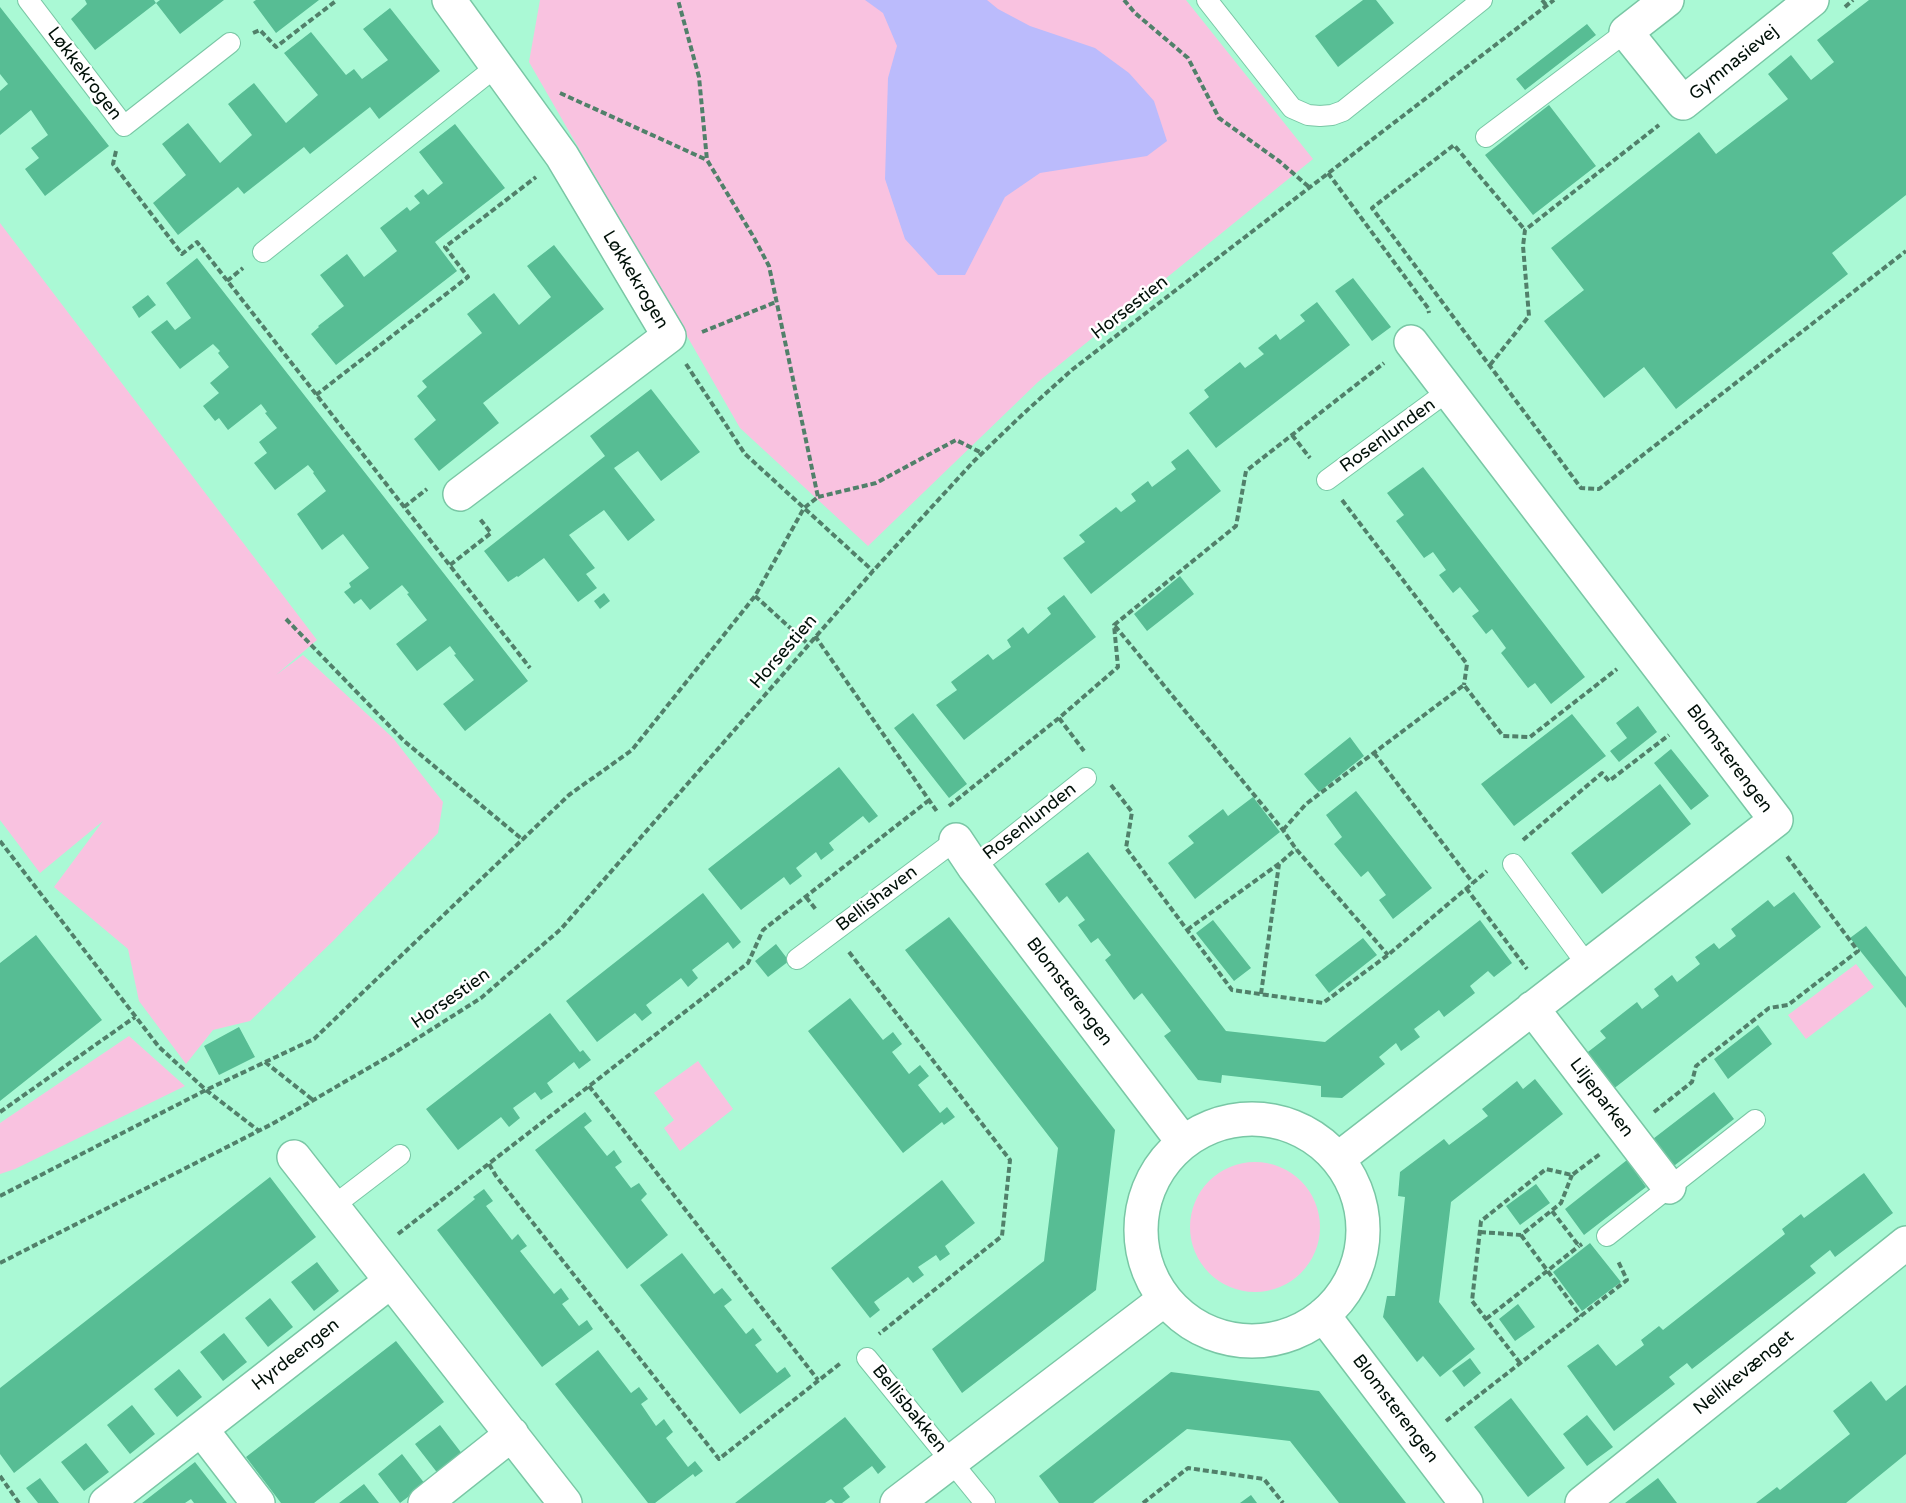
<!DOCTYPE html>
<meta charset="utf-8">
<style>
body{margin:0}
canvas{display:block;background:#aaf9d5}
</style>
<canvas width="1906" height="1503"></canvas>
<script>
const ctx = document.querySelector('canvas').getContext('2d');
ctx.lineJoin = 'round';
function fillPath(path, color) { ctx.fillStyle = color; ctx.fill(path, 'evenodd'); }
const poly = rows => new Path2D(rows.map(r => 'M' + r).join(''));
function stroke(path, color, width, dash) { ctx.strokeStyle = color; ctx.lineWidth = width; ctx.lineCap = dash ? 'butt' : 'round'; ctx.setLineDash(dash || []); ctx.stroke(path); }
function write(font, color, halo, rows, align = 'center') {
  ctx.font = font + ' "Varela Round",sans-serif'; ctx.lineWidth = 5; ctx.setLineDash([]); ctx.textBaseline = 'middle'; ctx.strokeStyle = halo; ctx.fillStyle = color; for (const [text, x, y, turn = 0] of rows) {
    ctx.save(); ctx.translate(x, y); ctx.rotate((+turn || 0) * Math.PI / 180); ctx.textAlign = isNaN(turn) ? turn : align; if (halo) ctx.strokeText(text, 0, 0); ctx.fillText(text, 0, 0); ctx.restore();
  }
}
const green = poly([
 [540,0,1186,0,1313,159,1038,382,868,546,740,428,529,62],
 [0,223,317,640,276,675,303,655,393,738,443,802,438,833,333,941,250,1021,213,1030,186,1064,139,1001,128,949,54,887,103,821,40,873,0,820],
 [1856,964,1874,987,1806,1039,1788,1015],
 [129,1036,185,1086,15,1169,0,1174,0,1123],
 [698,1061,733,1109,680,1151,664,1128,674,1120,654,1093],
 '1190 1227a65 65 0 1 1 130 0a65 65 0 1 1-130 0Z'
]);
const water = poly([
 [865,0,987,0,998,9,1030,26,1095,48,1129,73,1154,101,1167,141,1147,156,1040,173,1005,197,965,275,938,275,905,239,885,179,888,78,897,46,883,13]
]);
const building = poly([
 [85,0,154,0,156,3,160,0,224,0,180,34,156,3,95,50,71,19,87,4],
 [256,0,319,0,276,33,253,2],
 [1363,0,1376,0,1394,23,1338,67,1315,36],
 [1869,0,1906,0,1906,195,1832,253,1848,274,1676,409,1644,367,1604,398,1544,321,1584,290,1551,248,1699,132,1716,154,1788,99,1768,74,1791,55,1811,80,1834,62,1817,40],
 [0,7,109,146,45,196,25,169,39,158,31,148,48,135,31,110,0,135,0,91,8,84,0,74],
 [390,8,440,71,379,119,370,107,310,154,304,147,244,194,238,187,178,235,153,203,186,175,162,144,188,123,220,163,252,135,228,104,254,83,286,123,318,95,284,53,311,32,346,75,354,69,362,79,388,60,363,29],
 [1587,24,1596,35,1525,90,1516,79],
 [1549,105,1596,166,1533,215,1485,155],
 [455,124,505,188,435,242,457,271,336,365,311,334,319,327,318,326,344,306,320,275,347,254,364,277,397,251,380,228,407,207,410,211,420,203,414,196,423,189,428,195,443,183,419,152],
 [554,245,604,309,483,403,499,423,439,471,414,439,436,420,417,396,427,387,422,381,482,333,467,314,494,293,519,325,551,297,527,266],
 [197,258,528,681,465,731,443,704,474,680,454,655,456,654,450,646,417,671,396,644,427,620,407,594,409,593,402,585,370,610,361,599,354,604,344,592,351,587,349,583,369,568,343,534,322,550,297,514,326,491,313,473,314,472,308,465,275,490,254,463,267,453,259,442,277,428,265,413,267,412,261,404,228,430,219,418,215,421,203,406,219,393,210,383,229,367,218,353,220,351,213,344,180,369,151,332,167,320,175,330,191,318,166,283],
 [1353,278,1391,327,1372,341,1335,291],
 [148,295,156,305,139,318,132,307],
 [1317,302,1350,345,1216,448,1189,413,1209,397,1204,390,1240,362,1245,368,1264,354,1258,348,1276,334,1280,340,1305,321,1300,315],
 [651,389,700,452,661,481,638,451,614,468,655,520,628,541,604,510,569,535,595,568,586,574,597,588,578,602,544,558,518,577,517,576,508,582,484,551,605,456,590,436],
 [1188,449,1221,491,1091,594,1063,558,1085,542,1079,535,1116,507,1121,512,1136,501,1131,494,1148,481,1152,487,1176,469,1171,462],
 [1423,467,1585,677,1551,704,1535,683,1528,688,1501,653,1506,648,1492,629,1486,634,1472,616,1479,611,1460,587,1453,593,1439,575,1446,570,1433,552,1424,558,1396,521,1404,515,1387,493],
 [1180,576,1194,594,1147,631,1134,614],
 [604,593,610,601,600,609,594,601],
 [1064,595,1096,637,964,740,936,705,957,690,951,682,988,654,993,660,1011,647,1007,640,1023,627,1028,634,1051,614,1047,608],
 [1638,706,1657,732,1619,762,1610,751,1627,738,1616,723],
 [913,713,967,784,949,798,894,728],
 [1572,714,1606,756,1514,826,1481,784],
 [1350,737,1364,756,1319,792,1304,774],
 [1671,749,1709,796,1691,810,1654,763],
 [839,767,878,816,869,823,863,816,829,843,834,850,821,860,816,852,796,868,802,876,790,885,784,877,741,910,708,869],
 [1660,784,1691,824,1602,894,1571,853],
 [1356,791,1432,888,1393,919,1379,900,1386,895,1368,871,1361,877,1334,844,1342,837,1326,815],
 [1253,797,1280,832,1195,899,1168,863,1194,843,1188,836,1223,809,1228,816],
 [1088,852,1226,1031,1325,1042,1480,920,1512,963,1494,977,1488,971,1470,986,1475,993,1444,1017,1439,1010,1414,1029,1420,1037,1401,1051,1396,1043,1379,1057,1385,1064,1342,1098,1321,1097,1321,1086,1222,1075,1221,1083,1198,1080,1164,1036,1171,1031,1142,993,1134,1000,1105,960,1111,955,1098,938,1091,943,1078,925,1085,920,1067,896,1059,903,1045,884],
 [1794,892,1821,927,1612,1090,1584,1055,1606,1038,1600,1031,1637,1002,1642,1009,1659,996,1654,989,1672,975,1677,982,1700,964,1695,957,1714,943,1719,949,1736,936,1731,929,1768,900,1774,907],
 [703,893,741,942,733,949,728,942,692,970,698,978,688,987,681,978,646,1005,652,1013,642,1021,635,1013,597,1042,566,1001],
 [949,917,1115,1130,1096,1290,962,1393,932,1349,1044,1261,1058,1148,905,950],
 [1213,920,1251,968,1234,981,1196,933],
 [1866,926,1906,977,1906,1008,1850,938],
 [36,935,102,1020,0,1101,0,963],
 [1363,938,1377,955,1329,993,1315,975],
 [776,944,789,961,768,977,755,961],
 [850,998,883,1040,893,1032,902,1044,892,1052,909,1074,920,1065,929,1076,918,1085,940,1113,947,1107,955,1117,944,1125,942,1122,903,1153,808,1031],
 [550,1013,580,1052,583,1050,591,1060,579,1069,574,1062,547,1083,553,1092,541,1100,535,1092,513,1108,520,1118,509,1127,501,1117,458,1150,426,1109],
 [1758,1025,1772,1044,1728,1079,1714,1059],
 [239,1027,255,1057,219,1075,204,1046],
 [1535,1079,1563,1114,1451,1202,1439,1302,1475,1349,1440,1377,1423,1356,1417,1362,1383,1317,1387,1296,1395,1296,1405,1197,1398,1196,1400,1172,1444,1139,1449,1145,1488,1116,1482,1109,1517,1081,1523,1089],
 [1714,1092,1734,1119,1670,1169,1649,1142],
 [585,1112,592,1121,584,1127,607,1156,614,1150,622,1162,615,1167,631,1188,639,1183,647,1194,641,1200,668,1235,627,1269,535,1150],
 [1627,1160,1646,1187,1584,1235,1565,1209],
 [1864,1173,1893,1213,1835,1257,1830,1250,1810,1266,1816,1273,1692,1369,1687,1363,1669,1377,1675,1384,1614,1431,1567,1366,1598,1344,1616,1366,1644,1345,1641,1340,1659,1326,1663,1330,1785,1234,1782,1229,1801,1214,1804,1218],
 [270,1177,316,1237,14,1473,0,1454,0,1388],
 [942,1180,975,1223,945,1246,950,1254,940,1261,936,1255,918,1267,924,1275,913,1283,908,1277,874,1302,880,1310,870,1318,831,1268],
 [1536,1184,1550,1203,1520,1225,1506,1206],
 [484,1189,493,1201,486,1206,512,1240,518,1234,527,1246,520,1251,554,1294,561,1288,569,1299,562,1304,579,1326,587,1320,593,1329,542,1367,437,1230,475,1199,473,1197],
 [1590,1243,1621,1282,1582,1311,1553,1272],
 [682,1253,714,1294,722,1288,732,1300,724,1306,746,1334,753,1328,762,1340,755,1345,777,1373,785,1367,791,1376,740,1414,640,1285],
 [317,1262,339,1291,314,1311,291,1282],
 [270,1298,293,1327,268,1347,245,1318],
 [1518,1304,1535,1327,1515,1341,1499,1319],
 [224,1333,247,1362,223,1381,200,1352],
 [396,1341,444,1402,314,1503,281,1503,246,1457],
 [598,1350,631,1393,639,1387,648,1399,641,1404,656,1426,664,1419,673,1432,666,1438,688,1467,695,1461,703,1471,695,1477,693,1474,655,1503,648,1503,555,1384],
 [1470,1358,1481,1373,1464,1387,1452,1371],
 [179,1369,202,1397,177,1417,154,1389],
 [1171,1372,1319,1391,1406,1503,1339,1503,1290,1441,1187,1429,1093,1503,1059,1503,1039,1476],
 [1871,1381,1886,1401,1906,1385,1906,1454,1846,1503,1756,1503,1777,1487,1780,1490,1850,1434,1833,1411],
 [1511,1398,1565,1468,1528,1497,1474,1427],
 [132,1405,155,1434,130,1454,107,1425],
 [1587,1415,1613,1447,1587,1466,1563,1434],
 [845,1417,886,1467,878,1474,872,1466,843,1488,850,1497,842,1503,835,1503,831,1499,825,1503,735,1503],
 [440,1425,463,1455,439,1475,415,1444],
 [86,1443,109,1472,84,1491,61,1462],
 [402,1454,425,1484,400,1503,378,1474],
 [195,1462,227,1503,194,1503,191,1499,185,1503,142,1503],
 [40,1478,59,1503,38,1503,26,1488],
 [1658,1478,1677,1503,1625,1503],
 [364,1484,379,1503,339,1503],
 [1251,1495,1257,1503,1240,1503]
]);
const path = poly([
 [1124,0,1135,13,1188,58,1219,118,1279,161,1309,187],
 [1542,0,1547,6],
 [1845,7,1853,0],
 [253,33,260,30,276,47,337,0],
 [560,93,707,160],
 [116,151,113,164,182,254,197,242,530,668],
 [1465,158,1454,145,1372,208,1581,488,1599,489,1906,251],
 [1467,161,1525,230],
 [1328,173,1428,308,1429,313],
 [227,281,243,268],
 [702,332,776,302],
 [686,364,745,454,873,571],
 [1490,365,1529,316,1523,246,1525,230,1659,125],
 [316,395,468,277,445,247,536,177],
 [1292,435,1310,458],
 [818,497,876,483,956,440,982,453],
 [1342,500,1467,664,1464,685],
 [404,507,427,489],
 [450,565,491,533,480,519],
 [755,596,808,644],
 [286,619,404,741,523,840],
 [1115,626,1283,830,1296,849,1388,955],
 [815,636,938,813],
 [1059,718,1084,751],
 [1374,753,1473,883],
 [1111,785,1132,812,1126,848,1232,990,1323,1003,1388,955,1487,871],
 [949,806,1059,718,1118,667,1114,625,1236,526,1246,471,1384,363],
 [1283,830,1306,804,1464,685,1503,736,1530,737,1617,669],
 [1523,840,1602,773,1609,781,1669,735],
 [0,841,159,1047,206,1090,259,1131],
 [1466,888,1527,969],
 [806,897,817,911],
 [1187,930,1280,863,1296,849],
 [849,952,1010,1160,1002,1236,879,1334],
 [1261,994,1279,864],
 [265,1062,313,1100],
 [589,1086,818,1380],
 [0,1112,135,1017],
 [1654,1112,1692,1082,1696,1066,1769,1008,1788,1005,1858,951,1786,855],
 [489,1164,496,1176,719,1459,842,1362],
 [0,1196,206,1090,314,1039,569,795,632,750,755,596,804,508,818,497,769,266,753,236,707,160,699,77,678,0],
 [1552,1211,1579,1246,1582,1244],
 [1480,1232,1521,1235,1561,1203,1572,1175],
 [398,1234,748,963,763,930,928,801],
 [1521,1235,1581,1316],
 [0,1263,272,1124,391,1055,481,998,561,929,873,571,974,461,1024,413,1073,369,1554,0],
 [1486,1319,1579,1246],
 [1520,1363,1472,1301,1481,1221,1546,1169,1572,1175,1600,1154],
 [1446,1421,1627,1280,1618,1261],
 [0,1476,19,1503],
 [1143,1503,1188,1468,1264,1479,1283,1503]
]);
const lane = poly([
 [28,0,124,126,230,43],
 [1207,0,1292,108,1308,115,1320,116,1332,115,1343,111,1482,0],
 [1486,137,1626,32],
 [263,252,497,66],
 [1327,480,1448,391],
 [1513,864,1588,966],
 [974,867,1086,778],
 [797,959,956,840],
 [332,1207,400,1155],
 [1607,1236,1755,1120],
 [867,1358,985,1503]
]);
const street = poly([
 [449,0,562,156,669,336,460,494],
 [1667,0,1626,32,1683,103,1812,0],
 [956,840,974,867,1183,1142],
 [1532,1008,1669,1187],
 '1141 1230a111 111 0 1 1 222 0a111 111 0 1 1-222 0Z',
 [294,1157,565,1503],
 [1338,1159,1776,820,1411,342],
 [1323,1315,1466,1503],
 [201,1429,258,1503],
 [106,1503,391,1281],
 [425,1503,512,1434],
 [897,1503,1165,1299],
 [1582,1503,1906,1243]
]);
const streetNames = [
 ["Gymnasievej",1734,63,-39],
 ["Løkkekrogen",84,74,53],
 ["Løkkekrogen",635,280,59],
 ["Horsestien",1130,308,-38],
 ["Rosenlunden",1388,436,-36],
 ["Horsestien",784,652,-49],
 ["Blomsterengen",1729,759,53],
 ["Rosenlunden",1030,822,-38],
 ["Bellishaven",877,899,-37],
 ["Blomsterengen",1069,992,53],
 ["Horsestien",451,999,-35],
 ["Liljeparken",1601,1098,53],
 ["Hyrdeengen",296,1355,-38],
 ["Nellikevænget",1744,1373,-39],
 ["Bellisbakken",909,1409,51],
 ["Blomsterengen",1395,1409,53]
];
fillPath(green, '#f9c2e0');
fillPath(water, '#bbbbfc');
fillPath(building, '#57bd94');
stroke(lane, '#79c7a5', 22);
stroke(street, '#79c7a5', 36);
stroke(path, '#51806a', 4, [6, 3]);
stroke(lane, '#fff', 20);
stroke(street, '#fff', 33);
write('18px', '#001008', '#fff', streetNames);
</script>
